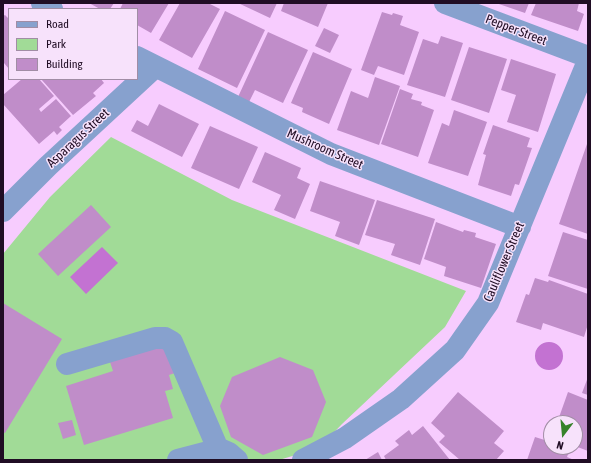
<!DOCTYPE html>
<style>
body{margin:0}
#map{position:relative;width:591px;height:463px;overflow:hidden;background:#f7ccfe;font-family:"Asap Condensed",sans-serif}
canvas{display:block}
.frame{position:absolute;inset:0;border:4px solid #200d24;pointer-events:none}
.legend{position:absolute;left:8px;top:8px;width:130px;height:72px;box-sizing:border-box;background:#f7e2fb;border:1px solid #a18da5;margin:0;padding:5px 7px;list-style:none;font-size:12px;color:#200d24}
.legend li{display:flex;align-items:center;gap:8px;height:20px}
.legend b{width:20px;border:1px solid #a18da5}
.north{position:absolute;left:543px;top:415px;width:40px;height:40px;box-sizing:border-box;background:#f7e2fb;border:1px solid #a18da5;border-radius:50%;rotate:196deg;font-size:11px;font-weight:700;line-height:16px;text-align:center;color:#200d24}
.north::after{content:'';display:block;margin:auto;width:14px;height:18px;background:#36822a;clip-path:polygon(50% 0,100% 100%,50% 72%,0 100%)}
</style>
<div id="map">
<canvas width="591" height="463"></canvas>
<div class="frame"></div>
<ul class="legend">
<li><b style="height:5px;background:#87a1ce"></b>Road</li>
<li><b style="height:11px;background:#a1db97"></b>Park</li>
<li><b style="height:11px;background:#c08dc9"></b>Building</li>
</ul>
<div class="north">N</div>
</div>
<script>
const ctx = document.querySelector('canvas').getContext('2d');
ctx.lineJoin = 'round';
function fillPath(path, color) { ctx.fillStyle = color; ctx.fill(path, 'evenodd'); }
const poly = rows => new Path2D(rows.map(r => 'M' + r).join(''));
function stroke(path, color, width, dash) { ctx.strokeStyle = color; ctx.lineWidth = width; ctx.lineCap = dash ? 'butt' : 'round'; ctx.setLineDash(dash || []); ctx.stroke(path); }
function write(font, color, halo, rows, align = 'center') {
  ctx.font = font + ' "Asap Condensed",sans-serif'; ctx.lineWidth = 3; ctx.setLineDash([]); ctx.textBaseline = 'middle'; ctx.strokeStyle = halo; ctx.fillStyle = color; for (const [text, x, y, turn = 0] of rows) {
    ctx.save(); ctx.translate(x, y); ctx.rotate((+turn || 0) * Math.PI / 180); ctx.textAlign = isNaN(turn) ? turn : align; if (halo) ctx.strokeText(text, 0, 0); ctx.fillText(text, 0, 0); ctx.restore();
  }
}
const green = poly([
 [111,137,232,200,466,291,445,327,342,424,319,448,279,460,3,460,3,254,50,197]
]);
const water = poly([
 [102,247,118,263,86,294,70,277],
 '535 356a14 14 0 1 1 28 0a14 14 0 1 1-28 0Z'
]);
const building = poly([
 [89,3,114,3,110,9,100,9],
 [123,3,169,3,151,33,137,25,137,9,120,9],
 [180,3,208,3,220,9,192,58,159,40],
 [238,3,277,3,270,18],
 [284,3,328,3,318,27,281,11],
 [496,3,529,3,525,13],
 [536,3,579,3,577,11,584,14,578,31,531,15],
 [225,11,265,30,237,88,198,69],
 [382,12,392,15,393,13,403,16,400,25,419,32,404,75,378,66,374,75,361,70],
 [5,15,9,19,9,69,4,63,3,65,3,16],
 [324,28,339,35,330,53,315,46],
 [268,32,308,50,283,103,255,90,249,102,238,97],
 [441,36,463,43,445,97,407,85,423,39,438,44],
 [469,47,507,59,489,113,451,100],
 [313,52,352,69,329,124,302,112,303,108,291,103],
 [511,59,556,74,538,132,507,122,516,95,501,90],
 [375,77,400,86,379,145,337,130,351,91,368,98],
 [22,79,39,79,54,96,39,109,41,112,56,99,71,116,59,127,62,130,57,135,54,131,39,144,3,104,3,95],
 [41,79,101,79,104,83,93,93,96,96,73,115],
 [400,89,413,94,411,99,422,102,421,105,434,110,418,157,381,144],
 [159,104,199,124,182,157,131,131,137,120,148,126],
 [454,110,487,122,468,176,428,163,442,123,449,126],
 [493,125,530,138,527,147,532,148,519,185,515,184,511,196,478,185,486,155,483,154],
 [210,126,258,147,239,189,191,168],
 [587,144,588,145,588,234,559,224],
 [265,152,301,168,297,178,310,184,295,219,274,210,281,195,252,182],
 [320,181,375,200,359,245,335,236,340,222,310,211],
 [377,200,435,219,420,265,391,255,395,244,365,235],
 [91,205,111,227,58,276,38,254],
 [436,222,463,232,464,230,476,233,475,237,496,244,481,288,444,276,446,267,424,259],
 [563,232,588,240,588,289,548,276],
 [535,278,548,282,549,280,588,294,588,324,584,337,543,323,541,330,516,322,526,294,529,295],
 [3,303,62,339,5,433,3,432],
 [166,345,175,373,169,375,173,389,165,391,173,418,84,445,66,386,113,371,110,362],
 [280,357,313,370,326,402,312,437,263,455,231,437,220,406,232,377],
 [588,377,588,395,582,393],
 [458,392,504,431,494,443,504,451,496,460,460,460,439,442,445,436,431,423],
 [568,392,588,400,588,451,575,446,575,423,557,423],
 [72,420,76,435,63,439,58,423],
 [423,426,450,460,386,460,384,456,399,445,395,441,409,430,412,435],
 [535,437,551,442,551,447,570,449,567,457,574,460,527,460],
 [378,452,382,460,365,460]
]);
const minor = poly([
 [42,3,52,9],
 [445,3,588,57],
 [137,57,331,154,520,227],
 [3,211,48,166,155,67],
 [67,364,155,338,165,338,172,342,218,449],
 [178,460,220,449,229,453,237,460],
 [303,460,345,438,401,399,455,350,488,303,588,61]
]);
const streetNames = [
 ["Pepper Street",516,30,21],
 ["Asparagus Street",78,138,-43],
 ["Mushroom Street",325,149,24],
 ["Cauliflower Street",504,262,-67]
];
fillPath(green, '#a1db97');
fillPath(water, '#c372d2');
fillPath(building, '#c08dc9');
stroke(minor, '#87a1ce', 22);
write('13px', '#200d24', '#f7e2fb', streetNames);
</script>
